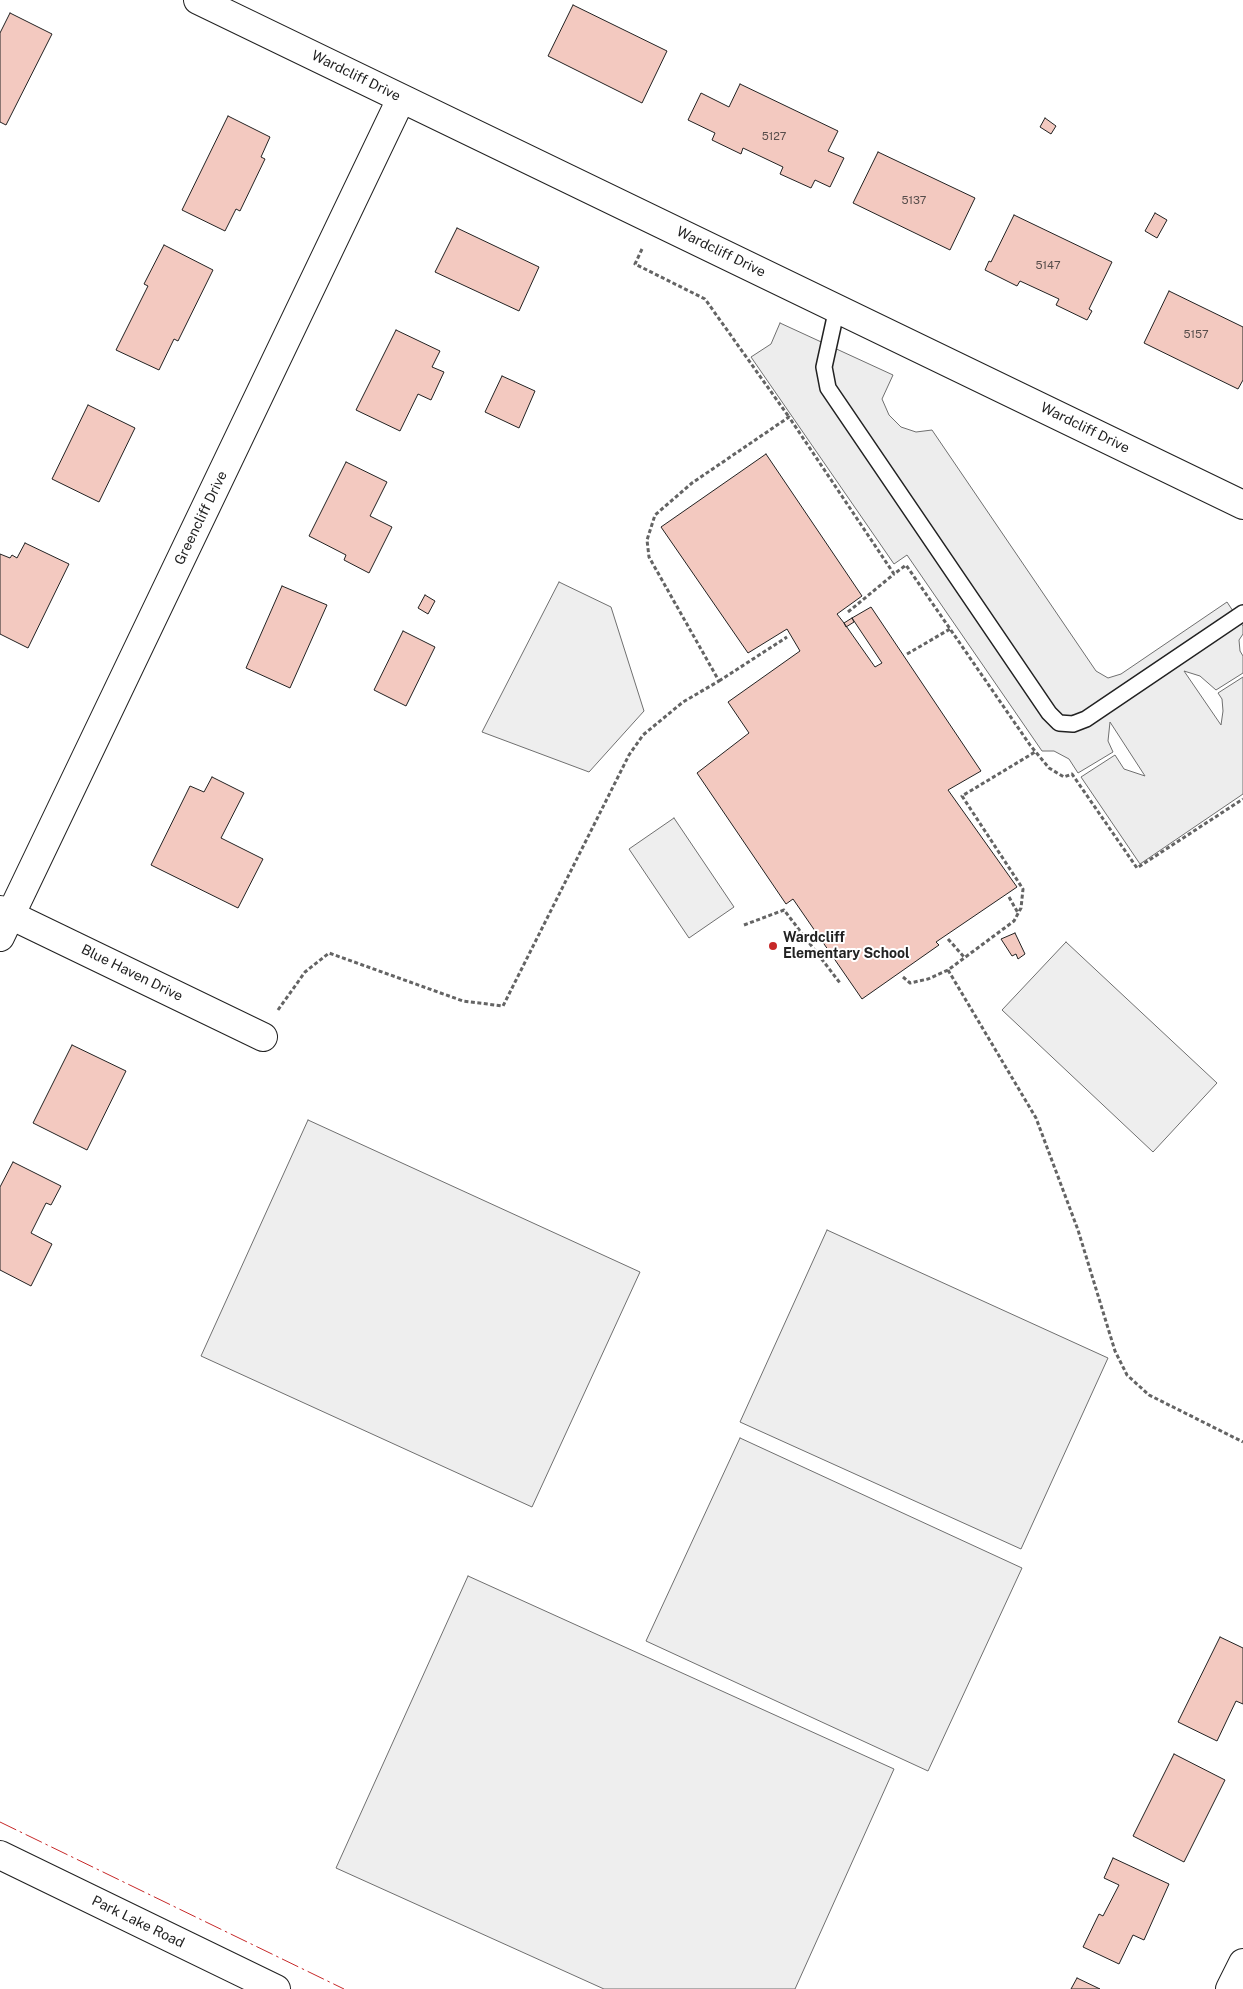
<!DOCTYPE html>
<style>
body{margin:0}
canvas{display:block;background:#fff}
</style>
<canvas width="1243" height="1989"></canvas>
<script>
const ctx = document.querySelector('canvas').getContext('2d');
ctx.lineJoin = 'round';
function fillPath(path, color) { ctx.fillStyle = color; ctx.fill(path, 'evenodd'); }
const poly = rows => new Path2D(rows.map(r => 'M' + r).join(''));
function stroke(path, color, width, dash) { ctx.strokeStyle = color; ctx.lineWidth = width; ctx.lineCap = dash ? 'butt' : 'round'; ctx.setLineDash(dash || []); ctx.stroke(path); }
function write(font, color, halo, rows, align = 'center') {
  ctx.font = font + ' "Public Sans",sans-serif'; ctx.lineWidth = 4; ctx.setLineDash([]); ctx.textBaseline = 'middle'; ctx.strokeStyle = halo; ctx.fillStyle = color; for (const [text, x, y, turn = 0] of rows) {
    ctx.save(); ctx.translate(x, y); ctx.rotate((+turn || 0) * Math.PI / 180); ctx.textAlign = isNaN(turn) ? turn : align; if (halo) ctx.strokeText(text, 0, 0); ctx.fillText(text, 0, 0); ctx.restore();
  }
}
const green = poly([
 [559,582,611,607,644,711,589,772,482,732,559,582],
 [674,818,734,907,689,938,629,849,674,818],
 [1066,942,1217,1083,1153,1152,1002,1010,1066,942],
 [308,1120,640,1272,532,1507,201,1356,308,1120],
 [827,1230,1108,1358,1021,1549,740,1422,827,1230],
 [740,1438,1022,1568,928,1771,646,1641,740,1438],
 [468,1576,894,1769,795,1989,604,1989,336,1868,468,1576]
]);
const parking = poly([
 [780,323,893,375,882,399,889,415,901,427,916,432,932,430,1096,671,1108,678,1121,674,1227,602,1243,626,1243,634,1239,640,1240,651,1243,656,1243,673,1216,690,1200,676,1184,671,1221,725,1223,711,1222,699,1218,693,1243,677,1243,794,1140,864,1081,777,1115,755,1124,769,1145,776,1110,722,1108,741,1113,752,1078,773,1069,759,1054,751,1042,751,907,555,894,564,751,357,771,344,780,323]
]);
const building = poly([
 [573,5,667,51,642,103,548,56,573,5],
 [10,13,52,34,6,125,0,122,0,33,10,13],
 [740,84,838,131,828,151,844,158,830,187,815,180,811,188,780,174,783,167,743,148,741,154,712,140,715,133,688,120,701,93,729,107,740,84],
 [228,116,270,137,261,157,265,159,240,211,236,209,225,231,182,210,228,116],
 [1045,118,1056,126,1051,134,1040,127,1045,118],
 [878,152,975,198,950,250,853,203,878,152],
 [1155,213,1167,220,1157,238,1145,231,1155,213],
 [1014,215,1112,262,1089,309,1092,311,1087,320,1056,305,1059,299,1020,281,1017,286,985,270,989,261,991,262,1014,215],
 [457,228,539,267,519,311,435,272,457,228],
 [164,245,213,270,178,341,174,339,159,370,116,350,148,286,144,284,164,245],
 [1169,291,1243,327,1243,380,1238,389,1144,343,1169,291],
 [396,330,440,351,432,367,444,372,431,400,418,394,400,431,356,410,396,330],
 [502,376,535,391,519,428,485,412,502,376],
 [88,405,135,428,99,502,52,479,88,405],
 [766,454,862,596,837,614,844,623,875,667,882,663,852,618,871,607,981,771,948,790,1017,887,936,942,939,945,862,999,793,899,786,904,697,773,749,733,728,702,800,651,787,629,748,653,661,527,766,454],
 [346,462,387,482,370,516,392,527,369,573,344,560,346,555,309,536,346,462],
 [25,543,69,564,28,648,0,634,0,554,10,558,12,555,17,558,25,543],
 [282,586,327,605,290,688,246,668,282,586],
 [425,595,435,601,428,614,418,608,425,595],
 [852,618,854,622,846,627,844,623,852,618],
 [403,631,435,647,406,706,374,690,403,631],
 [212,777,244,793,221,838,263,859,238,908,151,865,190,786,204,792,212,777],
 [1015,933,1025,954,1018,959,1016,954,1012,956,1001,939,1015,933],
 [72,1045,126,1071,87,1150,33,1123,72,1045],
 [13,1162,61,1186,51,1205,46,1203,31,1233,52,1244,31,1286,0,1270,0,1187,13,1162],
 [1220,1637,1243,1648,1243,1704,1236,1701,1217,1741,1178,1722,1220,1637],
 [1174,1754,1225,1780,1184,1862,1133,1836,1174,1754],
 [1113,1858,1169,1884,1144,1940,1133,1935,1119,1964,1083,1947,1099,1914,1103,1916,1119,1885,1104,1878,1113,1858],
 [1077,1978,1100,1989,1071,1989,1077,1978]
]);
const path = poly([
 [642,249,635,264,705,299,789,417],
 [848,612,894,574],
 [907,654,950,629],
 [719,681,787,637],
 [1009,897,1018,913],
 [744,925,784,910,840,983],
 [948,939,964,957],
 [948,970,1036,1118,1078,1230,1115,1351,1127,1375,1149,1395,1243,1442],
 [903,977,910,983,928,979,948,970,1014,921,1021,908,1023,889,962,796,1035,752],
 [278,1010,305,972,329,953,463,1001,503,1006,629,755,643,735,683,702,719,681,649,557,647,540,655,515,692,483,789,417,894,574,906,565,1030,745,1049,768,1064,777,1072,774,1137,868,1243,799]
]);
const service = poly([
 [837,308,824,367,828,388,1049,713,1059,723,1073,724,1086,719,1243,613]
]);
const minor = poly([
 [198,0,1243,505],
 [0,910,263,1037],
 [0,937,401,99],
 [1230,1989,1243,1963]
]);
const tertiary = poly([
 [0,1855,276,1989]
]);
const power = poly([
 [0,1822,344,1989]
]);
const markers = [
 [773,946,5,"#c62828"]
];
const numberNames = [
 ["5127",774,137],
 ["5137",914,201],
 ["5147",1048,266],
 ["5157",1196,335]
];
const streetNames = [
 ["Wardcliff Drive",356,76,26],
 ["Wardcliff Drive",721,252,26],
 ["Wardcliff Drive",1085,428,26],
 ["Greencliff Drive",201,518,-64],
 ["Blue Haven Drive",132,973,26],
 ["Park Lake Road",138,1922,26]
];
const poiNames = [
 ["Wardcliff",783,938],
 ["Elementary School",783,954]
];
fillPath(green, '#eee');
stroke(green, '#6f6f6f', 1);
fillPath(parking, '#ededed');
stroke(parking, '#6f6f6f', 1);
fillPath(building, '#f3c9c0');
stroke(building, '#222', 1);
stroke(service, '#222', 18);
stroke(minor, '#222', 30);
stroke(tertiary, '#222', 30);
stroke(path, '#646464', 3, [4, 2.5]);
stroke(service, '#fff', 15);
stroke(minor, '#fff', 28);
stroke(tertiary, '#fff', 28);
stroke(power, '#c62828', 1, [18, 4, 2.5, 4]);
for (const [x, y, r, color] of markers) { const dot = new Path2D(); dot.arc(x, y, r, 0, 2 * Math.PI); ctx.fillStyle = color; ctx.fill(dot); stroke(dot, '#fff', 2); }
write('11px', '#564c4a', null, numberNames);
write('14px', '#222', '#fff', streetNames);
write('bold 14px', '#222', '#fff', poiNames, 'left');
</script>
